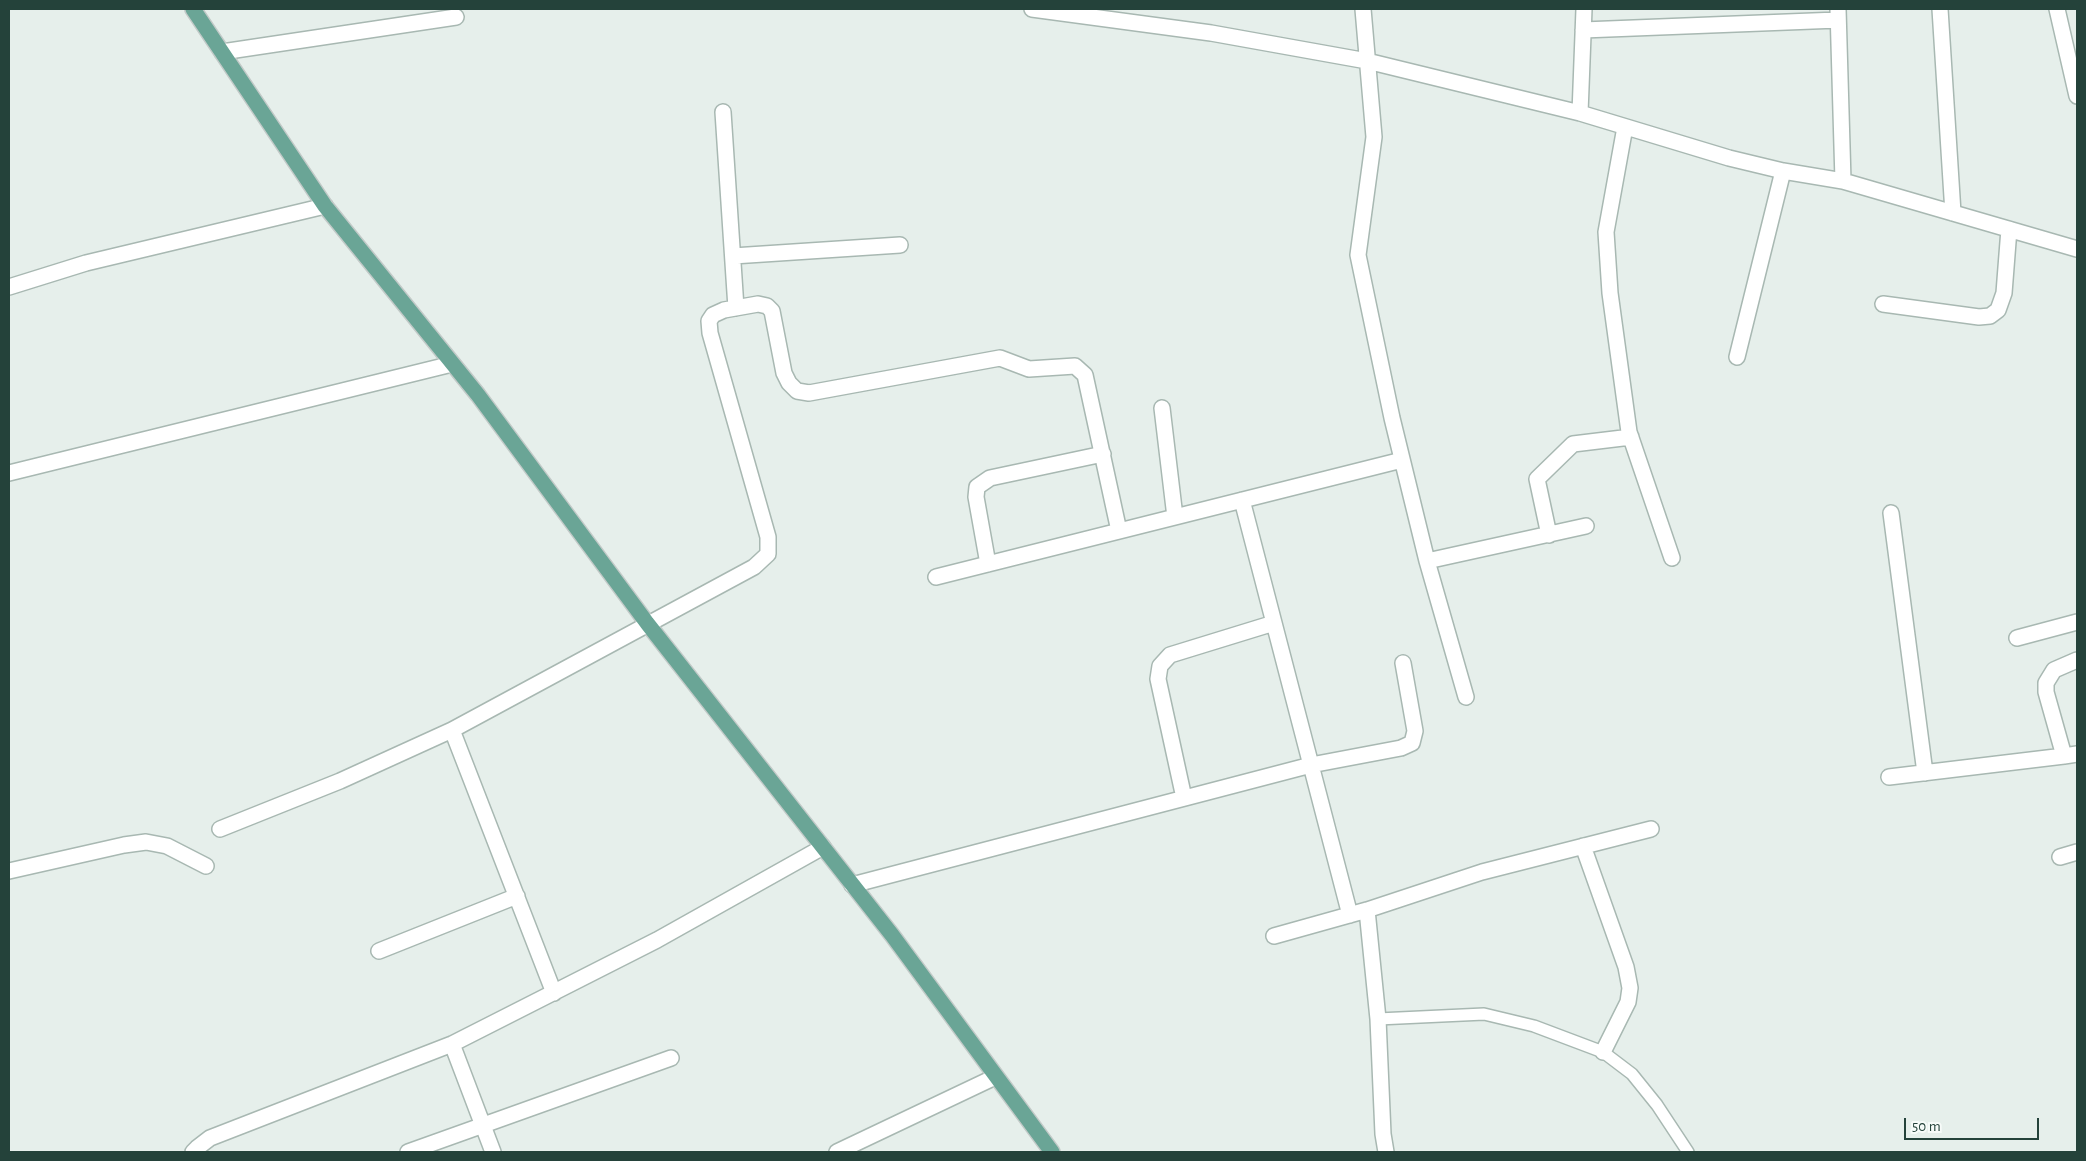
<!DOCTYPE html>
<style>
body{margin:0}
#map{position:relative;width:2086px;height:1161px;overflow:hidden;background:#e6efeb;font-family:"Alegreya Sans",sans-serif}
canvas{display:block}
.frame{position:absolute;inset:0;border:10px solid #24423a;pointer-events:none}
.scale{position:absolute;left:1904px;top:1118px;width:135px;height:22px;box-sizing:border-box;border:2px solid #24423a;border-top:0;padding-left:6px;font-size:15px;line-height:18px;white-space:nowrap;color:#24423a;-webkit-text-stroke:4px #f7fbf9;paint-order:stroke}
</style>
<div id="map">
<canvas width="2086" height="1161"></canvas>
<div class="frame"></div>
<div class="scale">50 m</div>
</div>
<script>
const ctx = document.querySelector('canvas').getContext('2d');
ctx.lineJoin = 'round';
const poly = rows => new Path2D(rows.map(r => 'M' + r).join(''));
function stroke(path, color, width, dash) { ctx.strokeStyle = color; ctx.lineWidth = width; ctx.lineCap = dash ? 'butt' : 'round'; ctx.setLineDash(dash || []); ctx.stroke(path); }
const service = poly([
 [1378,1019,1484,1014,1534,1026,1603,1052,1632,1074,1657,1105,1688,1152]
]);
const minor = poly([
 [1032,9,1211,33,1367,61,1580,113,1729,158,1783,171,1843,181,2077,249],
 [1363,9,1374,137,1358,255,1392,418,1427,561,1466,697],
 [1838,9,1843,181],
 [1940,9,1953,213],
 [2057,9,2077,96],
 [1583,30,1838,20],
 [222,52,456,17],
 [723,112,736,308],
 [1580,113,1584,9],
 [1625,127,1606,232,1610,293,1629,432,1672,558],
 [733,256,900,245],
 [9,287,86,263,325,206],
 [1883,304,1979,317,1990,316,1998,310,2004,293,2009,229],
 [1737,357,1783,171],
 [1162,408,1175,517],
 [9,473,452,364],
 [1242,500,1350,915],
 [1891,513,1925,773],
 [1549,535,1537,479,1573,444,1631,437],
 [1427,561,1586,526],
 [988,564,976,497,977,487,990,478,1103,454],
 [936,577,1402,460],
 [2017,638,2077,622],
 [2077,660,2054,670,2046,683,2046,692,2064,756,2077,754],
 [452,730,554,993],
 [1889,777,2064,756],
 [1184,798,1158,679,1160,666,1170,655,1274,623],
 [220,829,340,781,452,730,754,567,768,554,768,537,710,333,709,321,713,315,724,310,758,304,767,306,772,311,784,373,789,383,797,391,809,393,1000,358,1029,369,1075,366,1085,375,1119,531],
 [1583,846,1626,967,1630,988,1628,1002,1603,1052],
 [2060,857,2077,852],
 [9,871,124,845,146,842,167,846,206,866],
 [852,885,1311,765,1401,748,1412,743,1415,731,1403,663],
 [1367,910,1378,1019,1383,1134,1386,1152],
 [1274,936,1367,910,1482,872,1651,829],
 [379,951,517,896],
 [452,1044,493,1152],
 [193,1152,197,1148,210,1138,452,1044,657,940,823,847],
 [408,1152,671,1058],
 [837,1152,995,1077]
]);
const primary = poly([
 [193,9,325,206,478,395,647,623,892,935,1052,1152]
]);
stroke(service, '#a8b8b2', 14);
stroke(minor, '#a8b8b2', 18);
stroke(primary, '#c2cac8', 18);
stroke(service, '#fff', 11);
stroke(minor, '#fff', 15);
stroke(primary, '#6aa596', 15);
</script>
